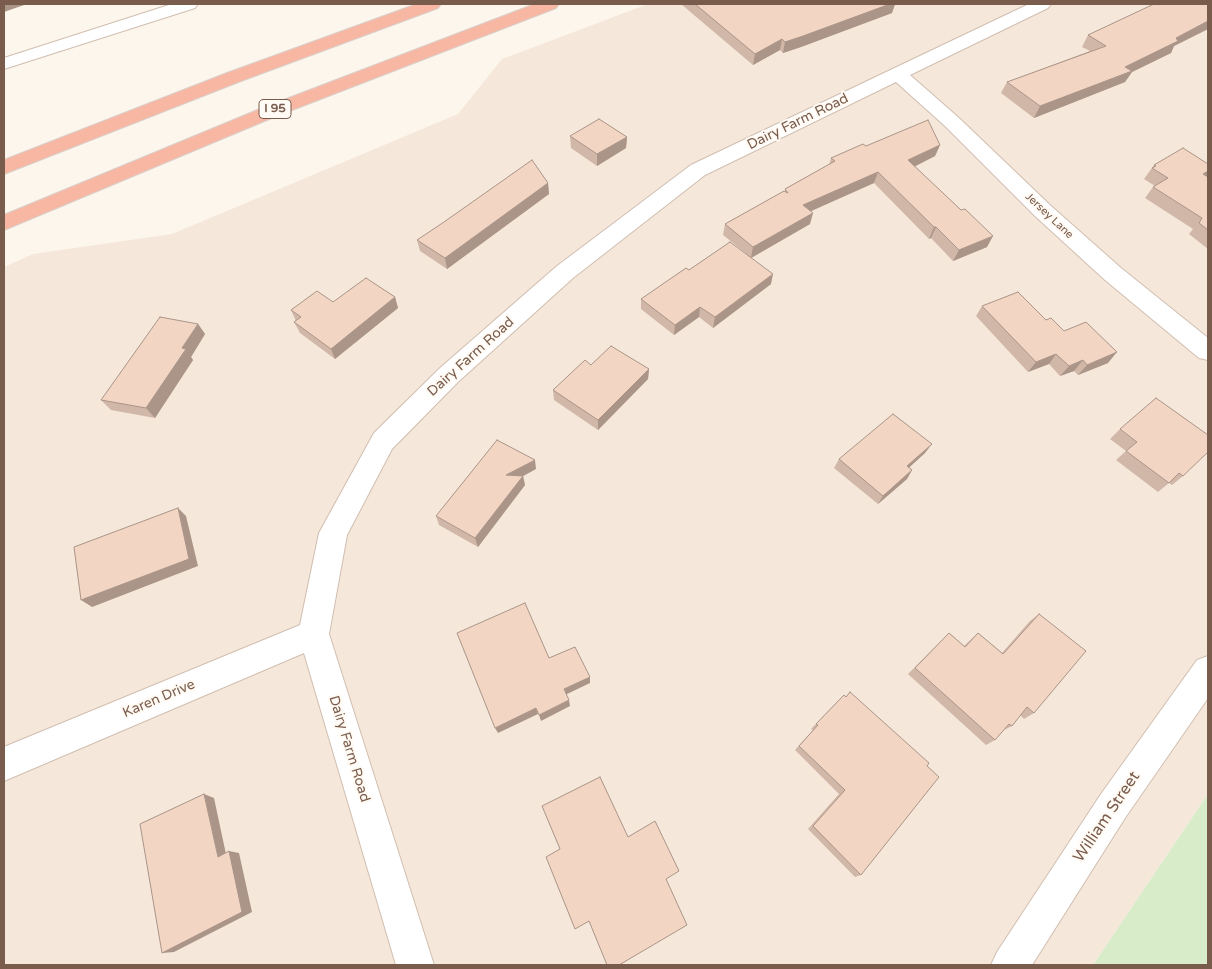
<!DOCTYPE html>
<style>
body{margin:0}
#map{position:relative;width:1212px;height:969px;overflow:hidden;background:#fdf6ec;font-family:"Varela Round",sans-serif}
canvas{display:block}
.frame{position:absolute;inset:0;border:5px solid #7a5c4d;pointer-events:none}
</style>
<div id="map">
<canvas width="1212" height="969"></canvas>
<div class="frame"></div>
</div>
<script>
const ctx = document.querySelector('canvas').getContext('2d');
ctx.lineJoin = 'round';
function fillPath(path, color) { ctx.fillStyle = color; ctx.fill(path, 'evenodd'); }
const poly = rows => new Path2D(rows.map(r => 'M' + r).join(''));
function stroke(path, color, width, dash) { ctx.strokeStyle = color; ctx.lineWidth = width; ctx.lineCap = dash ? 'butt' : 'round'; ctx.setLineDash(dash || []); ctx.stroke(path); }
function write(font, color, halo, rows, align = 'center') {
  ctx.font = font + ' "Varela Round",sans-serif'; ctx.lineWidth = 4; ctx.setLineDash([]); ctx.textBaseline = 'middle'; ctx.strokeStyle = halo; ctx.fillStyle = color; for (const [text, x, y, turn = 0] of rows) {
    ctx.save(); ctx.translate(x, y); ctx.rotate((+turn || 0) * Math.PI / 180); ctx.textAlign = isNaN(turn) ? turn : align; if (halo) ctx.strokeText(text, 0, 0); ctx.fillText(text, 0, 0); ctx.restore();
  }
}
const residential = poly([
 [648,4,1208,4,1208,794,1093,965,4,965,4,267,33,254,172,234,458,114,502,59]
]);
const green = poly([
 [1208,794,1208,965,1093,965]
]);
const minor = poly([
 [172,4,198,4,195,8,4,69,4,58,172,4],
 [1029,4,1051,4,1048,8,910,75,959,118,1051,206,1121,268,1208,338,1208,360,1199,358,1105,280,1035,216,945,126,896,82,705,175,573,278,458,382,392,449,347,535,329,634,434,965,396,965,304,653,4,781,4,747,300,625,319,533,374,433,440,368,557,266,691,165,1029,4],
 [1208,656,1208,698,1125,818,1032,965,991,965,997,952,1101,794,1197,660,1208,656]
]);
const highway = poly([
 [417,4,441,4,438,8,241,81,4,174,4,160,227,73,417,4],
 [535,4,559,4,556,8,274,117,4,230,4,215,260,109,535,4]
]);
const wall = poly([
 [681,4,895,4,892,13,801,47,783,53,780,50,753,65],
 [1208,4,1208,29,1174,46,1171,53,1132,72,1125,82,1034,118,1001,93,1007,82,1090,51,1082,47,1088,35],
 [570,136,627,137,626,148,597,166,571,148],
 [940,145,935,156,915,166,987,247,953,261,931,238,929,239,874,183,811,211,810,224,751,258,771,284,713,328,699,317,674,335,641,309,641,299,689,270,748,255,723,235,725,224,785,191,785,189,829,165,831,158,866,146],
 [1154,165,1208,177,1208,249,1189,234,1193,229,1145,198,1153,187,1155,186,1144,179],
 [548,183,549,194,447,269,420,251,417,240],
 [395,297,398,308,335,359,300,333,294,322,296,321,291,310,333,302],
 [982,306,1046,320,1064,331,1108,363,1078,375,1074,371,1060,376,1049,364,1028,372,976,316],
 [198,324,205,334,191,357,193,360,155,418,111,410,101,400],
 [591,365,649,369,648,379,598,430,554,400,553,390],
 [1120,429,1183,476,1172,485,1169,483,1158,492,1116,460,1126,451,1110,439],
 [925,453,909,467,912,470,907,479,878,504,834,468,839,459],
 [536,469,523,476,525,485,478,547,439,525,436,516],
 [1039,614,1034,713,1024,719,1020,715,1012,726,1004,730,995,740,986,745,908,674,949,633,964,646,978,633,1002,653,1030,621],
 [844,695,861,875,855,877,808,829,839,794,795,750,813,730,811,729]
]);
const shadedWall = poly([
 [4,4,27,4,4,12],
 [890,4,895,4,892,13,801,47,783,53,785,42],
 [1208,21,1208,29,1174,46,1171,53,1132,72,1125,82,1034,118,1040,106,1125,67,1176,38],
 [782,39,780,50,753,65,755,54],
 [627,137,626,148,597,166,597,154],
 [940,145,935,156,904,172,908,160],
 [1208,171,1208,176,1206,179,1203,174],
 [878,172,874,183,800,216,803,205],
 [548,183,549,194,447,269,445,258],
 [813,213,810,224,751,258,753,247],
 [934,227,936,227,931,238,929,239],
 [993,236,987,247,953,261,959,250],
 [773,274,771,284,713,328,715,317],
 [395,297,398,308,335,359,331,349],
 [700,307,699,317,674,335,675,325],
 [198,324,205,334,191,357,193,360,155,418,146,408,182,348],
 [1117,352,1108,363,1078,375,1087,365],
 [1056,354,1049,364,1028,372,1036,362],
 [1083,360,1074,371,1060,376,1069,366],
 [649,369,648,379,598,430,598,420],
 [932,444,925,453,901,475,907,466],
 [535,460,536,469,523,476,525,485,478,547,475,538,506,475],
 [912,470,907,479,878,504,883,496],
 [178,508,186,516,198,566,92,607,81,600],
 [590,677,590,683,565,695,564,689],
 [569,700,570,706,541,721,539,715],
 [536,708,538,714,498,733,495,728],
 [204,794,214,798,227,859,218,857],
 [229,851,239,853,252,912,174,952,162,953]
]);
const building = poly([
 [695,4,890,4,803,36,785,42,782,39,755,54,695,4],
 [1154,4,1208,4,1208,21,1176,38,1178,41,1125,67,1132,71,1040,106,1007,82,1106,46,1088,35,1154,4],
 [599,119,627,137,597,154,570,136,599,119],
 [928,120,940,145,908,160,961,210,965,209,993,236,959,250,936,227,934,227,878,172,803,205,813,213,753,247,725,224,784,191,788,193,785,189,835,161,831,158,863,144,866,146,928,120],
 [1183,148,1208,164,1208,171,1203,174,1208,177,1208,230,1199,223,1202,218,1153,187,1168,178,1152,168,1156,166,1154,165,1183,148],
 [532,160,548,183,445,258,417,240,444,222,532,160],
 [730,242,773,274,715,317,700,307,675,325,641,299,686,268,689,270,730,242],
 [366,278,395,297,331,349,294,322,301,317,291,310,317,291,333,302,366,278],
 [1018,292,1046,320,1051,318,1064,331,1086,322,1117,352,1087,365,1083,360,1069,366,1056,354,1036,362,982,306,1018,292],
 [160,317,198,324,182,348,186,349,146,408,101,400,160,317],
 [611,346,649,369,598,420,553,390,585,360,591,365,611,346],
 [1156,398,1208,435,1208,452,1183,476,1179,473,1169,483,1126,451,1137,442,1120,429,1156,398],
 [893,414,932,444,907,466,912,470,883,496,839,459,893,414],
 [497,440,535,460,506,475,523,476,475,538,436,516,497,440],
 [178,508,189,559,81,600,74,547,178,508],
 [525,603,549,658,575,647,590,677,564,689,569,700,539,715,536,708,495,728,457,633,525,603],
 [1039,614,1086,651,1034,713,1027,707,1012,726,1009,724,995,740,915,668,949,633,965,647,978,633,1003,654,1039,614],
 [850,692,929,763,927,766,939,777,861,875,813,826,845,790,799,746,818,725,816,724,844,695,846,697,850,692],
 [600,777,628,837,655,821,679,871,666,879,687,925,619,965,607,965,589,921,575,929,546,857,560,849,542,806,600,777],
 [204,794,218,857,229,851,242,912,162,953,140,824,204,794]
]);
const farStreetnames = [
 ["Jersey Lane",1049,216,43]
];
const shields = [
 [275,109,32]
];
const shieldNames = [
 ["I 95",275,109]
];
const streetNames = [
 ["Dairy Farm Road",798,122,-26],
 ["Dairy Farm Road",471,357,-42],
 ["Karen Drive",159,699,-23],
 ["Dairy Farm Road",349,749,73]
];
const nearStreetnames = [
 ["William Street",1107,817,-56]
];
fillPath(residential, '#f5e8da');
fillPath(green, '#d8ecc9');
stroke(minor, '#d1beb0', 2);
stroke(highway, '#dad1cd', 2);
fillPath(minor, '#fff');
fillPath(highway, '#f7b7a3');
fillPath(wall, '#d1b7a8');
fillPath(shadedWall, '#aa9588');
fillPath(building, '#f3d5c3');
stroke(building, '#aa9588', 1);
write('11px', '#7a5c4d', '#fffaf3', farStreetnames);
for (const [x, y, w] of shields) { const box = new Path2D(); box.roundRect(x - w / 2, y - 9.5, w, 19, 4); ctx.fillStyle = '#fffaf3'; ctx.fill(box); stroke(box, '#7a5c4d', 1); }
write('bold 12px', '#7a5c4d', null, shieldNames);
write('14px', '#7a5c4d', '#fffaf3', streetNames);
write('16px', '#7a5c4d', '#fffaf3', nearStreetnames);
</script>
